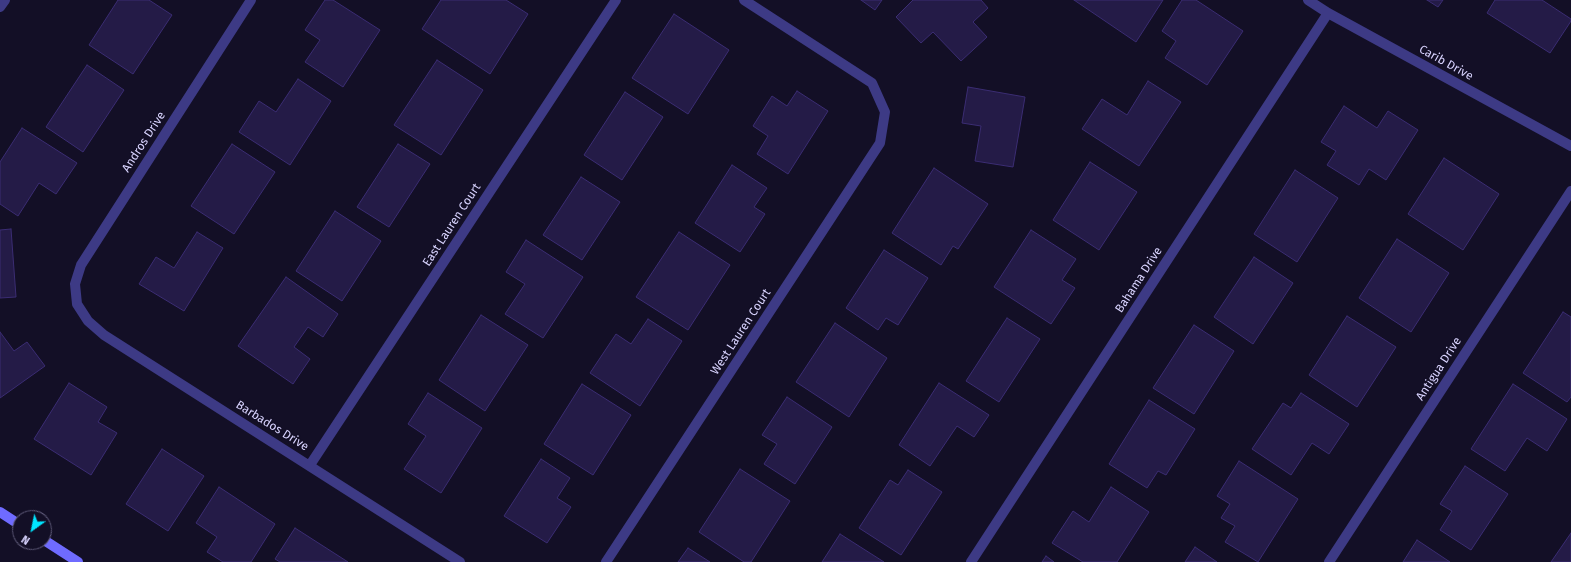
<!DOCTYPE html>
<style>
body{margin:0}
#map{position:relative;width:1571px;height:562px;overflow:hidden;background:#130f26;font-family:"Fira Sans",sans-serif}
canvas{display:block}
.north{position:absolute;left:12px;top:510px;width:40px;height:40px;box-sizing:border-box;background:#130f26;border:1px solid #625e7d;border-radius:50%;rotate:213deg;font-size:11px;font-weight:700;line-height:16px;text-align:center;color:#d9d4ff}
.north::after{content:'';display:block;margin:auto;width:14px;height:18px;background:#00e5ff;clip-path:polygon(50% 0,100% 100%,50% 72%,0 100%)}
</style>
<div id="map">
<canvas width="1571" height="562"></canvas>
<div class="north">N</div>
</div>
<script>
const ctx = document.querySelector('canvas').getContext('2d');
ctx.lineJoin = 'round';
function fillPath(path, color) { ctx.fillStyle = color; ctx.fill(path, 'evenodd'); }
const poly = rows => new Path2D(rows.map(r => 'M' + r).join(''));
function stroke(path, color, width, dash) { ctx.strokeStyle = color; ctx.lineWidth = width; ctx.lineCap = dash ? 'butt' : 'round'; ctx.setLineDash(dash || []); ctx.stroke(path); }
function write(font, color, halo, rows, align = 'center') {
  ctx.font = font + ' "Fira Sans",sans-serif'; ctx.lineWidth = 3; ctx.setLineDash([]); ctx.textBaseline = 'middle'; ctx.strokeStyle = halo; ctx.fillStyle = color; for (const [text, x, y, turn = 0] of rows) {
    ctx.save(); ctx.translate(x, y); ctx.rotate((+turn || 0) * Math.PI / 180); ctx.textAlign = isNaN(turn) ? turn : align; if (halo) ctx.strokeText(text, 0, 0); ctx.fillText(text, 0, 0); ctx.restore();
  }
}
const building = poly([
 [118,0,149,0,172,15,133,74,89,45,118,0],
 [325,0,333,0,380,30,343,87,305,62,320,40,305,30,325,0],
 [441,0,506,0,528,14,490,74,422,29,441,0],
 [861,0,882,0,875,10,861,0],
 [913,0,981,0,988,8,973,22,987,37,961,61,933,32,921,43,896,17,913,0],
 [1074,0,1163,0,1136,42,1074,0],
 [1182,0,1196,0,1243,31,1207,85,1165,58,1176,41,1162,31,1182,0],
 [1427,0,1443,0,1438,7,1427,0],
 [1495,0,1542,0,1571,19,1571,21,1550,53,1487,13,1495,0],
 [674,14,729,50,688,114,632,78,674,14],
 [437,60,483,90,441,155,394,125,437,60],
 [87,65,124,90,83,152,46,127,87,65],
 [298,79,331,101,290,165,239,132,259,101,276,112,298,79],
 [1148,81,1181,102,1139,166,1082,129,1102,99,1127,115,1148,81],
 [968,87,1025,97,1013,167,975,161,981,126,962,123,968,87],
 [797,91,828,111,788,174,757,154,768,136,753,126,772,96,787,106,797,91],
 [625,92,663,117,622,180,584,155,625,92],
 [1344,106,1377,128,1388,111,1418,130,1386,180,1369,169,1359,185,1327,165,1336,151,1321,142,1344,106],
 [22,128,77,163,56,194,39,183,18,216,0,204,0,162,22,128],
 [232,144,275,172,234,234,191,206,232,144],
 [398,144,430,164,389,227,357,207,398,144],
 [1444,158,1499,194,1463,250,1408,214,1444,158],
 [1090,162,1137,192,1099,250,1053,220,1090,162],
 [732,165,767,188,754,207,765,214,740,252,695,223,732,165],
 [934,168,988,204,958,249,953,246,941,265,892,233,934,168],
 [1295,170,1338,198,1297,262,1254,234,1295,170],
 [581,177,620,202,582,260,543,235,581,177],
 [335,211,381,241,342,301,296,271,335,211],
 [11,229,16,297,0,298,0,230,11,229],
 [1031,230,1076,259,1062,280,1075,288,1051,324,994,287,1031,230],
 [197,232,223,248,184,311,139,284,156,257,174,268,197,232],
 [679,232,730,265,688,330,636,297,679,232],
 [1397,239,1449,273,1411,332,1359,298,1397,239],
 [526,240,583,277,543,338,505,314,525,284,506,272,526,240],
 [884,250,928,278,898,325,886,318,878,330,846,308,884,250],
 [1254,257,1293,283,1253,344,1214,317,1254,257],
 [286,277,338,314,323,337,308,327,294,347,310,359,293,384,238,346,286,277],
 [1563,312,1571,317,1571,397,1567,402,1523,373,1563,312],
 [481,315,528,345,485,411,439,380,481,315],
 [1347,316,1396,347,1357,407,1309,375,1347,316],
 [1007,318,1040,339,999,402,966,381,1007,318],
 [648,319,682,341,640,406,590,373,616,334,631,344,648,319],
 [835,323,887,358,849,417,796,382,835,323],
 [1194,325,1234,351,1194,414,1153,388,1194,325],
 [0,332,14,351,27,342,45,366,0,398,0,332],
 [69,383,107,407,98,422,117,433,91,475,34,439,69,383],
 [939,383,989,415,974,437,957,426,930,466,899,445,939,383],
 [582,384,631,415,593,475,544,444,582,384],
 [1513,384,1567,419,1547,451,1527,438,1505,471,1471,449,1513,384],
 [428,393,482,428,441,493,404,469,426,436,408,424,428,393],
 [1301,393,1349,424,1329,454,1312,443,1291,475,1252,449,1283,403,1291,408,1301,393],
 [787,397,832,427,795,484,764,464,777,444,762,435,787,397],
 [1149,400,1195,429,1166,475,1158,471,1147,488,1109,464,1149,400],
 [162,449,204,476,168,531,126,504,162,449],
 [541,459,570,478,557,498,571,507,547,543,504,516,541,459],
 [1239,461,1298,499,1258,562,1225,542,1235,526,1221,518,1230,504,1217,496,1239,461],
 [1465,466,1508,494,1471,550,1440,530,1452,511,1440,504,1465,466],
 [740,469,790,501,751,562,744,562,699,532,740,469],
 [908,470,942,492,901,555,859,528,890,480,898,485,908,470],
 [219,487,275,524,251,562,223,562,207,552,217,537,196,523,219,487],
 [1111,487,1149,512,1117,562,1083,562,1052,543,1073,511,1089,522,1111,487],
 [295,528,348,562,280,562,275,559,295,528],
 [1571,533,1571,562,1551,562,1571,533],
 [840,534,884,562,822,562,840,534],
 [1417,540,1450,562,1403,562,1417,540],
 [1195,547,1217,562,1185,562,1195,547],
 [688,548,710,562,678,562,688,548],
 [1046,556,1054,562,1042,562,1046,556]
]);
const lane = poly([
 [0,7,5,0]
]);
const street = poly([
 [251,0,81,265,75,284,77,304,88,321,104,335,460,562],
 [1308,0,1328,13,1571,146],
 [310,465,616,0],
 [606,562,880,143,885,112,872,83,744,0],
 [971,562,1328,13],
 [1329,562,1571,191]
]);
const secondary = poly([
 [0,512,20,525],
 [44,540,78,562]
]);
const streetNames = [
 ["Carib Drive",1446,63,29],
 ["Andros Drive",144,142,-57],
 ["East Lauren Court",452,225,-57],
 ["Bahama Drive",1139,280,-57],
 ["West Lauren Court",741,332,-57],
 ["Antigua Drive",1439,369,-57],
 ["Barbados Drive",272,426,32]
];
fillPath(building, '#241b47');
stroke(building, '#3b2d73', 1);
stroke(lane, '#3d3a85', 10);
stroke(street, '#3d3a85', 10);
stroke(secondary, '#6f6bff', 10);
write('12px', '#d9d4ff', '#130f26', streetNames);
</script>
